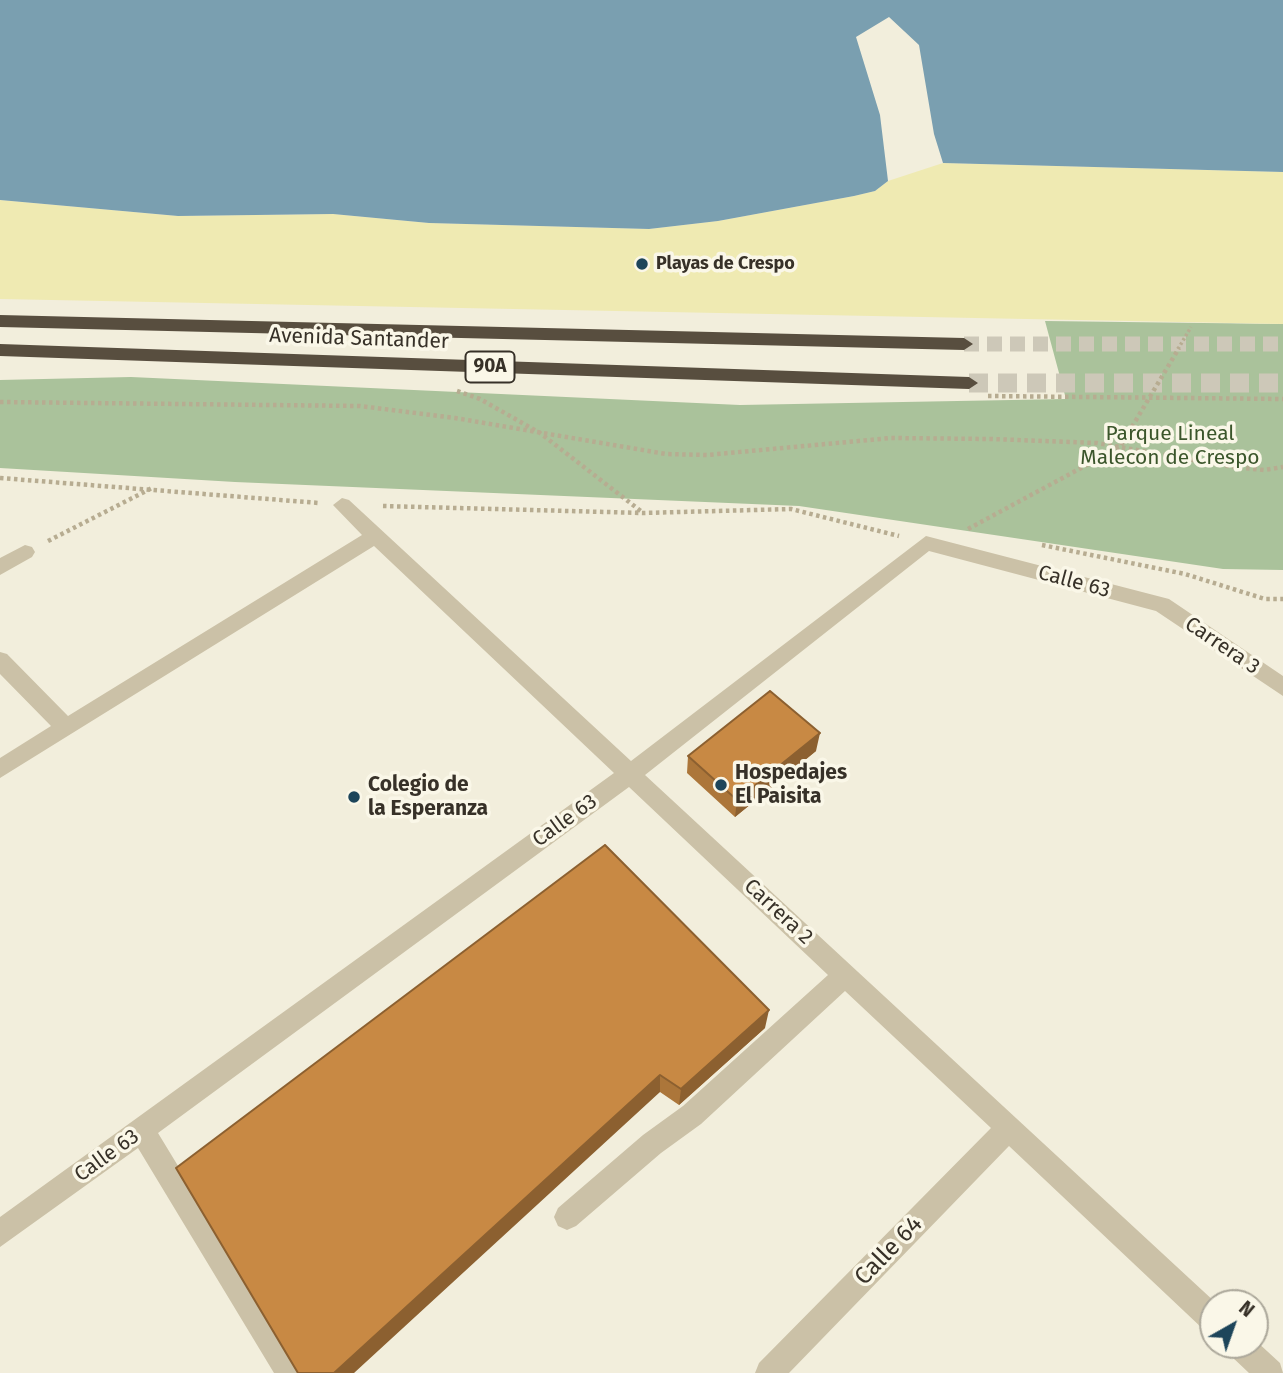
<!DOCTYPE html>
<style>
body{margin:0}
#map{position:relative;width:1283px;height:1373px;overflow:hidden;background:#f2eedc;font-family:"Fira Sans",sans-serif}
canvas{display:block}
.north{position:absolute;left:1199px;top:1289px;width:70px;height:70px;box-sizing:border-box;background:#faf7e8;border:2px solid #aca89b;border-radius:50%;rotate:40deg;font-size:19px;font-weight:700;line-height:28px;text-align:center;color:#373128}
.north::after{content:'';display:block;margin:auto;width:24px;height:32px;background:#1d455a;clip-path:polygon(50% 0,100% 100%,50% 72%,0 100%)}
</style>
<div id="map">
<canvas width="1283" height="1373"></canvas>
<div class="north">N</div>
</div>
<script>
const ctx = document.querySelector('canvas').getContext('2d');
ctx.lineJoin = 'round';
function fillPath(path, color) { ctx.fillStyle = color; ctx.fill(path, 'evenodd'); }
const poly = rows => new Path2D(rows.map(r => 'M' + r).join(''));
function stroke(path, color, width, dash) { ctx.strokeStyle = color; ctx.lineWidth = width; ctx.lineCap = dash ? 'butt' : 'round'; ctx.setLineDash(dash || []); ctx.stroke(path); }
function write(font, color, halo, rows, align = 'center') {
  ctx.font = font + ' "Fira Sans",sans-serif'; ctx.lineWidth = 7; ctx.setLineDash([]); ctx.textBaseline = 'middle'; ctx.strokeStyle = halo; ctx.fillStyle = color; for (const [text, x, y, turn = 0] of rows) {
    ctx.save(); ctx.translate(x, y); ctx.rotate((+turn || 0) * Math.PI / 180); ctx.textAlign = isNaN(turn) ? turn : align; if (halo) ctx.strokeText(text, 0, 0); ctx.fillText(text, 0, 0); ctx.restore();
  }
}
const green = poly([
 [1045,321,1283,324,1283,570,1223,569,799,506,235,482,0,468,0,380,131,377,740,405,1066,399]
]);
const sand = poly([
 [943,163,1283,172,1283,324,0,299,0,200,178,216,333,214,429,223,649,229,718,221,854,196,875,191,888,181]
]);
const water = poly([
 [0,0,1283,0,1283,172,943,163,934,134,919,45,889,17,856,37,880,115,888,181,875,191,854,196,718,221,649,229,429,223,333,214,178,216,0,200]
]);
const highwayTunnelFar1 = poly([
 [964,344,1283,344]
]);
const highwayTunnel = poly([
 [969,383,1283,383]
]);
const pathFar1 = poly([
 [1178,349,1191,327]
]);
const path = poly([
 [457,391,480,399,540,433,642,512],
 [988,396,1283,399],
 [0,402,360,406,455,418,666,454,707,455,891,438,991,439,1097,443,1233,467,1264,470,1283,467],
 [0,478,319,503],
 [383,506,643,513,791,509,899,536],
 [968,529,1120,447,1179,348],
 [48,541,152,488],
 [1042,545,1185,574,1265,599,1283,599]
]);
const minor = poly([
 [342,498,349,500,631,761,926,536,1169,599,1283,676,1283,696,1156,611,929,551,645,775,1216,1303,1213,1303,1213,1333,1203,1329,1009,1146,789,1373,755,1373,759,1363,991,1128,845,991,701,1124,661,1153,576,1226,567,1230,558,1226,554,1217,558,1208,643,1135,683,1106,828,975,629,787,158,1133,304,1373,274,1373,138,1148,0,1247,0,1217,614,773,374,546,0,778,0,758,51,726,0,674,0,652,7,654,68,716,362,535,333,505,342,498],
 [25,545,32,547,35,552,32,557,0,575,0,558,25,545],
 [1255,1340,1280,1363,1283,1373,1249,1373,1230,1355,1226,1345,1255,1345,1255,1340]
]);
const highway = poly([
 [0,315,964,338,973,344,964,350,0,327,0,315],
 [0,344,969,377,978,383,969,389,0,356,0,344]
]);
const wall = poly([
 [816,751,735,817,687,773,688,756],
 [765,1028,679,1105,660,1092,176,1168]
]);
const shadedWall = poly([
 [820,733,816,751,735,817,737,800],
 [769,1010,765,1028,679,1105,681,1089],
 [660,1075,660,1092,354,1373,334,1373]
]);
const building = poly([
 [770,691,820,733,737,800,688,756,770,691],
 [605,845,769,1010,681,1089,660,1075,334,1373,298,1373,176,1168,605,845]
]);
const markers = [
 [642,264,7,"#1d455a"],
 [721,785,7,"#1d455a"],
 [354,797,7,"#1d455a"]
];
const farPoinames = [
 ["Playas de Crespo",656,264]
];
const shields = [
 [490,367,49]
];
const shieldNames = [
 ["90A",490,367]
];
const streetNames = [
 ["Avenida Santander",359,339,2],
 ["Calle 63",1074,582,15],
 ["Carrera 3",1222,646,34],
 ["Calle 63",565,821,-36],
 ["Carrera 2",778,912,43],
 ["Calle 63",107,1156,-36]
];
const parkNames = [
 ["Parque Lineal",1170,434],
 ["Malecon de Crespo",1170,458]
];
const poiNames = [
 ["Hospedajes",735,773],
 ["El Paisita",735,797],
 ["Colegio de",368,785],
 ["la Esperanza",368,809]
];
const nearStreetnames = [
 ["Calle 64",889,1251,-46]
];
fillPath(green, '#aac29b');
fillPath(sand, '#efeab2');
fillPath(water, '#7a9fb0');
stroke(highwayTunnelFar1, '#cdc8b8', 15, [15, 8]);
stroke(highwayTunnel, '#cdc8b8', 19, [19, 10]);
stroke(pathFar1, '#b7ac91', 3.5, [2.5, 2.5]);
stroke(path, '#b7ac91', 4.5, [3.5, 3.5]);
fillPath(minor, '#cbc1a7');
fillPath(highway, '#584e3f');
fillPath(wall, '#ac763a');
fillPath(shadedWall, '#8c6030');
fillPath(building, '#c88944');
stroke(building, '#8c6030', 2);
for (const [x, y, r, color] of markers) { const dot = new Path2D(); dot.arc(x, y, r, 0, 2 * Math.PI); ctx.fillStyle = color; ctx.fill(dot); stroke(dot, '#faf7e8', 2.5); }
write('bold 18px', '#373128', '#faf7e8', farPoinames, 'left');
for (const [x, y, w] of shields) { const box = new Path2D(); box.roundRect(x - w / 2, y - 15.5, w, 31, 5); ctx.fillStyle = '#faf7e8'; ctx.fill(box); stroke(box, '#373128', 2); }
write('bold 19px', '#373128', null, shieldNames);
write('21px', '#373128', '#faf7e8', streetNames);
write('21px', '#3b562b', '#faf7e8', parkNames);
write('bold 21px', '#373128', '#faf7e8', poiNames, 'left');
write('24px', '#373128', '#faf7e8', nearStreetnames);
</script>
